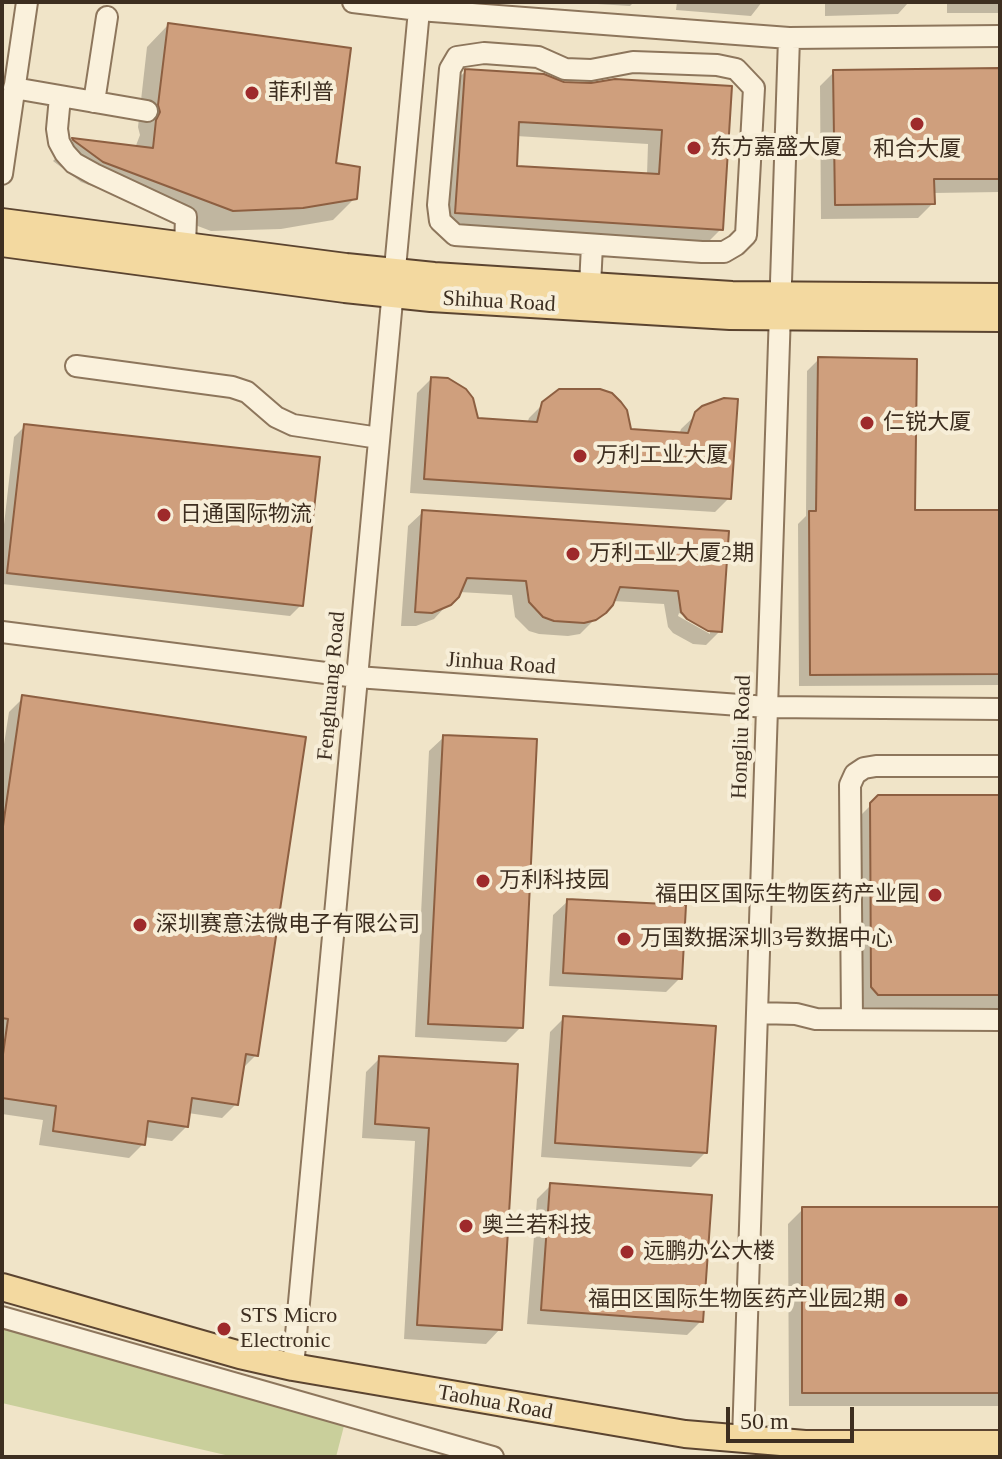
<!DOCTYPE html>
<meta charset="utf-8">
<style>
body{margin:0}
#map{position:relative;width:1002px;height:1459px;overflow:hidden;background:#f0e4c8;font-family:"Times New Roman",serif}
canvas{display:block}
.frame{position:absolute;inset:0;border:4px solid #3d2e20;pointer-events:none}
.scale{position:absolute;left:726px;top:1407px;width:128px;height:36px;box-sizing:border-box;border:4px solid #3d2e20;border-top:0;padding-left:10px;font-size:24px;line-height:28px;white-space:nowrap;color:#3d2e20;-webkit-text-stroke:6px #f7eed8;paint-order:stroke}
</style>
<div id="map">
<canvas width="1002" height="1459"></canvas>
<div class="frame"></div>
<div class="scale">50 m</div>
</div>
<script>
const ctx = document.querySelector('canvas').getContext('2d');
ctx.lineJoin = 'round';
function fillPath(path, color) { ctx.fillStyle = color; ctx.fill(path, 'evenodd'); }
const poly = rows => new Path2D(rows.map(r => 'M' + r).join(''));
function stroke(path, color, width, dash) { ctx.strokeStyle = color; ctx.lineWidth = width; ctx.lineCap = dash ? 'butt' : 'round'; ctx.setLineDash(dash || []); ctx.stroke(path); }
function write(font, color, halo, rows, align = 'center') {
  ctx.font = font + ' "Times New Roman","Noto Sans SC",serif'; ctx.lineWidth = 8; ctx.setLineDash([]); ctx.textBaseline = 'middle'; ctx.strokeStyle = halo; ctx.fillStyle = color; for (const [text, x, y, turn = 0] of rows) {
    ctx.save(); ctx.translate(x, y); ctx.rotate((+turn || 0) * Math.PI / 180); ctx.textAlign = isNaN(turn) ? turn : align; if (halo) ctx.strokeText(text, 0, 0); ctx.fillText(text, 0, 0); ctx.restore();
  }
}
const green = poly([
 [2,1329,345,1422,336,1457,234,1457,2,1403]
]);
const shadow = poly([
 [565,2,634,2,630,6],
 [677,2,762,2,751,16,676,10],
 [825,2,908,2,908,3,898,14,825,16],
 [947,2,1000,2,1000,13,947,13],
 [168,25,334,165,355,198,333,220,281,229,211,231,81,182,53,161,73,141,135,148,140,135,138,127,147,47],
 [1000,70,1000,192,933,193,933,203,918,218,821,219,820,86,834,72],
 [466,71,564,84,730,88,721,229,706,244,442,226,451,85],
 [516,136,648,144,647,175,515,168],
 [819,359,913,512,1000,512,1000,685,799,686,798,524,806,516,807,371],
 [431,379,477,420,527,424,529,418,544,403,629,431,679,435,681,429,703,408,729,498,715,512,410,493,417,393],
 [25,426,301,605,290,616,2,584,2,542,14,437],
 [423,512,727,533,720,631,706,645,693,644,673,633,668,627,664,604,613,601,580,634,568,636,539,634,529,631,515,617,512,595,459,592,434,619,416,626,401,626,408,526],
 [679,613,710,629,710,634,678,616],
 [23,698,256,1055,241,1070,236,1104,222,1118,188,1113,186,1127,172,1141,144,1137,143,1144,129,1158,39,1145,43,1120,2,1114,2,757,9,712],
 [444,737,521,1027,506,1042,415,1037,429,751],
 [879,797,1000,797,1000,1008,864,1009,857,1001,857,819],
 [568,901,680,978,666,992,549,986,553,915],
 [564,1018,705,1153,691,1167,541,1157,550,1032],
 [380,1058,516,1065,500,1329,486,1344,404,1339,415,1141,362,1138,366,1072],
 [551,1185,701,1321,687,1335,527,1324,537,1199],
 [803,1209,1000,1209,1000,1406,789,1406,788,1224]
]);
const building = poly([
 [168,23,351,48,336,163,360,167,357,199,303,208,233,211,103,162,73,140,72,138,153,148,156,120,160,112,158,105,168,23],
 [1000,68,1000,179,934,179,935,204,835,205,833,70,1000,68],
 [465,69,544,74,564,82,591,83,615,79,732,86,723,230,455,213,465,69],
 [519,122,662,130,659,174,517,166,519,122],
 [818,357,917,359,915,510,1000,510,1000,674,810,675,809,511,816,511,818,357],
 [431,377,448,378,466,389,473,398,478,418,537,422,542,402,559,389,600,389,612,393,621,402,627,410,631,429,688,433,695,412,702,406,724,398,738,399,731,499,424,479,431,377],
 [24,424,320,457,303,606,7,573,24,424],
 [422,510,729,531,722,632,708,631,687,619,681,612,678,591,620,587,613,605,606,613,596,620,584,623,554,621,543,617,529,602,526,581,467,578,459,597,451,605,432,613,415,612,422,510],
 [22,695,306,737,258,1056,246,1054,238,1105,192,1098,188,1127,148,1121,145,1145,53,1131,56,1106,2,1098,2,1061,8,1019,2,1018,2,833,22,695],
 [443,735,537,739,523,1028,428,1024,443,735],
 [878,795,1000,795,1000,995,878,995,871,987,870,803,878,795],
 [567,899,686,905,682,979,563,973,567,899],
 [563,1016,716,1026,707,1153,555,1143,563,1016],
 [379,1056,518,1064,502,1330,417,1325,429,1128,375,1124,379,1056],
 [550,1183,712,1195,703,1322,541,1310,550,1183],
 [802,1207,1000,1207,1000,1393,802,1393,802,1207]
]);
const minor = poly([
 [353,2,419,10,789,38,1000,36],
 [484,53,538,57,565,69,591,70,633,62,717,65,736,69,754,88,746,235,736,245,724,252,702,252,455,235,440,221,438,205,450,69,457,57,484,53],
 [14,88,147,111],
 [60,97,57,129,59,142,65,153,74,163,94,174,186,217,185,247],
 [94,102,107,17],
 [2,174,27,2],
 [590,286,592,245],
 [76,366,232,387,247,392,276,417,293,425,379,438],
 [2,632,357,677,767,707,1000,709],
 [757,1013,796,1014,816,1019,1000,1020],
 [852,1019,850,785,855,774,864,768,876,766,1000,766],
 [2,1317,493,1457],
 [293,1367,419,10],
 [743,1439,789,38]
]);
const major = poly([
 [2,222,346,267,434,276,732,295,1000,297],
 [2,243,345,289,431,298,730,316,1000,318],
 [2,1287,240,1355,293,1367,685,1434,805,1444,1000,1444]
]);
const markers = [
 [252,93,8,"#9e2a2b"],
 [917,124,8,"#9e2a2b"],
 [694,148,8,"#9e2a2b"],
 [867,423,8,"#9e2a2b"],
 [580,456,8,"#9e2a2b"],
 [164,515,8,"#9e2a2b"],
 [573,554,8,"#9e2a2b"],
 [483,881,8,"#9e2a2b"],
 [935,895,8,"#9e2a2b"],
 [140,925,8,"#9e2a2b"],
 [624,939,8,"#9e2a2b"],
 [466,1226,8,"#9e2a2b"],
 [627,1252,8,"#9e2a2b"],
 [901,1300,8,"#9e2a2b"],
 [224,1329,8,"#9e2a2b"]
];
const poiNames = [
 ["菲利普",268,93],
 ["东方嘉盛大厦",710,148],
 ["和合大厦",917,150,"center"],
 ["仁锐大厦",883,423],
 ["万利工业大厦",596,456],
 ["日通国际物流",180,515],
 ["万利工业大厦2期",589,554],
 ["万利科技园",499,881],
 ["福田区国际生物医药产业园",919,895,"right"],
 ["深圳赛意法微电子有限公司",156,925],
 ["万国数据深圳3号数据中心",640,939],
 ["奥兰若科技",482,1226],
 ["远鹏办公大楼",643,1252],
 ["福田区国际生物医药产业园2期",885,1300,"right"],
 ["STS Micro",240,1316],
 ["Electronic",240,1341]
];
const streetNames = [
 ["Shihua Road",499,302,3],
 ["Jinhua Road",501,664,4],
 ["Fenghuang Road",332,686,-85],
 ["Hongliu Road",742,737,-88],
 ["Taohua Road",495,1403,10]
];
fillPath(green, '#c9cf9b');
fillPath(shadow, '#0003');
fillPath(building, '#cf9f7d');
stroke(building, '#8d5f41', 2);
stroke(minor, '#8d765c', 24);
stroke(major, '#5b4430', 30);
stroke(minor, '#faf1dc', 20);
stroke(major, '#f3d9a0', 26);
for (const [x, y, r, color] of markers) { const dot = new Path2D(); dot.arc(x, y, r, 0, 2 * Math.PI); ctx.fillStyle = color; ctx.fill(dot); stroke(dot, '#f7eed8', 3); }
write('22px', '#3d2e20', '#f7eed8', poiNames, 'left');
write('22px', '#3d2e20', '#f7eed8', streetNames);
</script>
